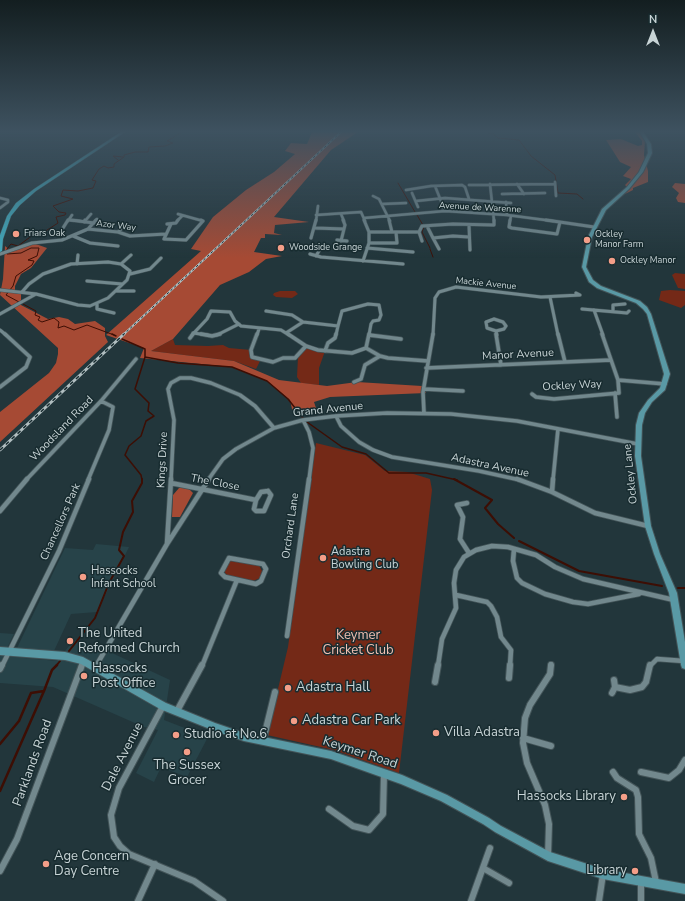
<!DOCTYPE html>
<style>
body{margin:0}
#map{position:relative;width:685px;height:901px;overflow:hidden;background:#22363b;font-family:"Nunito Sans",sans-serif}
canvas{display:block}
.north{position:absolute;left:633px;top:12px;width:40px;height:40px;-webkit-text-stroke:3px #182c30;paint-order:stroke;rotate:0deg;font-size:11px;font-weight:700;line-height:16px;text-align:center;color:#c8d4d6}
.north::after{content:'';display:block;margin:auto;width:14px;height:18px;background:#c8d4d6;clip-path:polygon(50% 0,100% 100%,50% 72%,0 100%)}
</style>
<div id="map">
<canvas width="685" height="901"></canvas>
<div class="north">N</div>
</div>
<script>
const ctx = document.querySelector('canvas').getContext('2d');
ctx.lineJoin = 'round';
function fillPath(path, color) { ctx.fillStyle = color; ctx.fill(path, 'evenodd'); }
const poly = rows => new Path2D(rows.map(r => 'M' + r).join(''));
function stroke(path, color, width, dash) { ctx.strokeStyle = color; ctx.lineWidth = width; ctx.lineCap = dash ? 'butt' : 'round'; ctx.setLineDash(dash || []); ctx.stroke(path); }
function write(font, color, halo, rows, align = 'center') {
  ctx.font = font + ' "Nunito Sans",sans-serif'; ctx.lineWidth = 3; ctx.setLineDash([]); ctx.textBaseline = 'middle'; ctx.strokeStyle = halo; ctx.fillStyle = color; for (const [text, x, y, turn = 0] of rows) {
    ctx.save(); ctx.translate(x, y); ctx.rotate((+turn || 0) * Math.PI / 180); ctx.textAlign = isNaN(turn) ? turn : align; if (halo) ctx.strokeText(text, 0, 0); ctx.fillText(text, 0, 0); ctx.restore();
  }
}
const built = poly([
 [96,544,129,547,97,612,71,614,54,651,17,648,65,548,93,550],
 [0,633,14,634,3,656,57,661,74,640,97,646,170,680,164,720,208,737,187,777,161,767,154,782,136,773,158,730,144,727,53,687,0,683]
]);
const green = poly([
 [675,273,685,274,685,289,678,288,672,275],
 [670,290,685,291,685,305,681,308,659,300,661,291],
 [280,291,295,291,298,294,292,298,276,297,273,295,274,293],
 [173,339,175,345,208,346,223,345,229,348,251,350,251,355,261,359,256,369,234,361,151,351],
 [306,346,325,351,319,368,319,385,301,383,297,377,298,357],
 [316,443,365,455,385,471,407,472,430,479,432,490,399,773,334,750,267,735,288,647],
 [231,560,259,565,262,571,260,578,253,581,227,576,224,571,228,562]
]);
const forest = poly([
 [312,132,358,132,331,150,274,217,309,222,275,225,274,233,282,235,265,234,265,238,261,238,254,252,282,256,266,259,249,272,220,285,173,339,151,351,234,361,279,380,327,386,357,382,422,386,426,393,330,397,314,402,317,411,298,415,292,409,290,400,267,381,232,367,140,358,144,348,106,335,201,251,191,249,213,217,246,190,274,172,295,154,285,151,291,143,307,144],
 [635,132,640,132,645,141,644,155,648,171,648,182,633,188,633,190,625,194,620,200,629,189,625,185,631,179,623,176,631,167,620,162,606,140,621,139,638,146,642,145,642,141],
 [675,183,685,184,685,203,678,202,676,198,679,193,672,187],
 [33,243,47,248,31,268,21,274,15,286,15,293,21,294,21,305,48,319,59,317,68,319,75,324,95,321,105,328,105,336,108,342,0,442,0,412,49,373,56,363,58,354,58,348,0,295,3,279,5,246,10,250],
 [184,487,189,489,193,493,180,517,172,517,173,495,179,488]
]);
const streamFar3 = poly([
 [483,132,492,133,498,138,519,140,531,156,555,175,558,193,577,194,583,199],
 [118,160,113,156,123,157],
 [398,183,415,212],
 [417,215,423,225],
 [424,227,422,232,430,248],
 [430,249,433,257],
 [19,302,6,295,13,286,16,276,32,265,34,261,28,260,37,256,39,248,31,248,21,253,7,254,7,249,11,244,18,246,37,232,44,232,58,223,56,217,65,215,66,213,59,212,53,206,73,199,61,196,63,190,78,191,93,188,96,181,92,180,99,169,104,166,108,168,114,167,114,164,124,157,124,155,135,152,148,152,149,147,165,146,173,143,167,141,181,133,175,132],
 [23,304,36,311,35,315,40,317,38,320,42,322,54,318,59,322,58,328,64,326,74,330,87,325,114,335]
]);
const streamFar2 = poly([
 [112,334,116,336],
 [122,339,145,349,145,357,135,389,149,403,148,411,154,416,146,421,141,436,129,446,125,455,141,475,142,480],
 [145,357,178,363,232,367,267,381,288,399,303,418],
 [307,422,342,447,366,454,389,473,426,473,457,480]
]);
const streamFar1 = poly([
 [454,479,492,500,485,508,498,524,514,538],
 [519,541,579,571,662,586],
 [678,588,685,588],
 [69,651,95,618,109,583,124,556,119,550,123,532,133,512,132,501,142,483,142,479],
 [56,666,60,661]
]);
const stream = poly([
 [0,744,19,721,31,693,44,691,52,670,57,665],
 [0,791,44,691]
]);
const streetFar4 = poly([
 [555,182,556,196],
 [490,184,494,221],
 [517,184,524,194],
 [469,185,554,184],
 [435,186,445,211],
 [406,190,431,186,462,185,465,187,469,199],
 [412,193,418,207],
 [502,194,545,193],
 [373,196,379,199,390,221],
 [0,198,8,200,8,202,0,208],
 [416,201,445,198,511,203],
 [506,202,507,215],
 [382,204,406,203],
 [178,214,203,221],
 [341,214,344,221],
 [316,215,361,212,365,221],
 [364,218,445,211,507,215,553,221],
 [68,220,80,221],
 [68,221,72,215],
 [85,221,91,214],
 [95,221,97,219],
 [177,221,182,216],
 [316,221,318,206],
 [510,221,511,216]
]);
const streetFar3 = poly([
 [71,220,94,223],
 [389,220,392,232],
 [510,220,509,227,512,228,557,234,560,222],
 [546,220,594,227],
 [84,222,85,220],
 [167,224,176,223,178,220],
 [171,224,164,239,186,240,203,221,201,220],
 [469,225,470,250],
 [63,228,68,220],
 [315,228,344,229],
 [428,228,433,238],
 [88,229,118,232,130,236,166,234],
 [118,232,123,227],
 [369,232,419,232,422,226,453,224,494,225,494,220],
 [419,232,422,241],
 [73,236,90,243,118,246],
 [311,238,316,220],
 [337,240,347,241],
 [341,241,345,225,343,220],
 [369,243,397,243,396,232],
 [367,248,413,252],
 [439,249,433,238,453,236,469,237],
 [0,254,32,243,62,240,88,229,96,220],
 [310,254,321,257,403,264],
 [316,256,320,249,328,249],
 [363,261,369,243,369,232,364,220],
 [77,264,78,255],
 [121,264,131,255],
 [130,274,150,269,161,258],
 [87,281,122,284],
 [0,290,36,294,78,305,90,306,108,298,127,280,130,271,121,264,108,262,71,264,43,274,29,284,22,292],
 [116,291,134,291],
 [550,297,558,335],
 [97,304,97,309,114,313],
 [582,309,627,313,629,311],
 [594,310,603,335],
 [266,311,292,315,303,322],
 [613,311,613,305,625,304],
 [0,314,36,294],
 [494,319,503,322,506,326,504,329,496,331,487,328,486,322,494,319],
 [338,326,342,311,368,304,379,305,381,315,379,320,373,321,371,324,369,335],
 [0,330,6,335],
 [496,331,497,335],
 [193,333,208,335],
 [286,333,303,322,338,326,336,335],
 [192,335,207,319,211,311,230,312,235,321,241,326,281,330,289,335],
 [217,335,239,324],
 [257,335,259,329],
 [369,335,371,335],
 [433,335,435,298,439,292,456,287,541,297,580,295,576,293]
]);
const streetFar2 = poly([
 [201,334,212,336,220,334],
 [257,334,251,350,252,357,273,362,283,358,295,358,306,346],
 [288,334,306,346,318,350,352,353,366,348,380,356,388,358,428,361],
 [496,334,501,365],
 [558,334,565,362],
 [369,335,401,339],
 [190,338,193,334],
 [366,348,369,334],
 [325,351,328,343,335,338,336,334],
 [426,368,611,360],
 [618,380,665,384],
 [354,382,361,379,365,365,380,356],
 [0,387,26,367,30,357,5,334],
 [424,389,463,391],
 [615,393,617,417],
 [532,394,536,397,554,399,619,393,618,380,602,334],
 [424,413,423,392,433,334],
 [336,416,341,426,359,442,373,450,392,457,479,471,520,480],
 [303,420,309,432,313,448,309,480],
 [26,480,101,401,136,359],
 [88,480,109,430,113,407,101,401],
 [171,480,174,420,168,389,171,383,180,378,191,378,211,383,240,395,255,406,274,428],
 [208,480,223,459,236,449,274,428,303,420,336,416,387,413,451,414,517,421,638,444],
 [553,480,558,429]
]);
const streetFar1 = poly([
 [517,479,552,492,595,513,648,526],
 [171,483,256,500],
 [268,491,271,495,264,511,256,511,254,509,256,500,261,492,268,491],
 [552,492,553,479],
 [467,503,457,505,463,517,460,539,469,553],
 [0,511,27,479],
 [167,544,171,479],
 [514,549,513,561,517,578,522,583,545,594,573,602,588,604,639,594],
 [229,558,263,564,266,569,261,581,256,584,225,577,221,573,229,558],
 [456,595,487,602,491,606,497,617,501,637,511,650,510,666],
 [287,636,309,479],
 [2,666,59,551,89,479],
 [81,666,83,661],
 [96,666,167,544,209,479],
 [202,666,237,580],
 [438,666,442,639,456,608,454,583,456,570,464,557,476,550,492,546,508,547,536,555,555,567,583,579,674,600],
 [551,666,551,664],
 [650,666,657,659,684,661]
]);
const street = poly([
 [95,667,96,665],
 [0,669,2,665],
 [509,678,510,665],
 [435,682,438,665],
 [615,687,630,690,642,687,646,682,650,665],
 [612,693,615,687,614,680],
 [163,706,119,788,111,815,114,837,120,846,129,854,194,881,223,901],
 [177,711,202,665],
 [523,738,551,746],
 [263,741,275,692],
 [613,772,617,778,636,790,638,797,639,834,651,858,656,882],
 [641,772,669,778,679,770,685,760],
 [329,809,353,826,369,830,383,814,384,774],
 [548,856,549,824,545,805,527,763,523,743,525,718,530,705,550,674,551,665],
 [483,868,509,883],
 [0,871,17,839,82,665],
 [641,881,641,901],
 [138,901,155,864],
 [471,901,490,848],
 [599,901,603,874]
]);
const secondary = poly([
 [640,132,643,132,651,144,652,153,643,172,629,189,606,210,592,237,586,267,593,280,601,286,640,301,647,307,651,314,670,374,665,390,652,402,645,413,642,425,641,456,651,526,660,554,677,593,685,642,685,669,682,668,681,665,669,593,654,554,645,526,635,456,636,425,639,413,648,400,660,388,664,374,647,314,643,309,636,303,597,288,589,282,582,267,588,237,602,209,627,187,639,172,648,153,647,144,640,132],
 [0,647,65,652,83,657,166,703,215,723,244,733,331,751,402,775,447,795,489,818,501,826,550,852,603,869,685,884,685,894,603,879,548,861,495,832,483,824,441,801,401,784,331,759,244,741,215,731,160,709,81,664,65,660,0,655,0,647]
]);
const primary = poly([
 [121,132,125,132,36,191,20,205,11,216,3,239,2,251,0,252,0,235,7,216,16,203,34,189,121,132]
]);
const railFar1 = poly([
 [123,335,341,132]
]);
const rail = poly([
 [0,450,124,334]
]);
const markers = [
 [16,234,4,"#f49e88"],
 [587,240,4,"#f49e88"],
 [281,248,4,"#f49e88"],
 [612,261,4,"#f49e88"],
 [323,558,4,"#f49e88"],
 [83,577,4,"#f49e88"],
 [70,641,4,"#f49e88"],
 [84,676,4,"#f49e88"],
 [288,688,4,"#f49e88"],
 [294,721,4,"#f49e88"],
 [436,733,4,"#f49e88"],
 [176,735,4,"#f49e88"],
 [187,752,4,"#f49e88"],
 [624,797,4,"#f49e88"],
 [46,864,4,"#f49e88"],
 [635,871,4,"#f49e88"]
];
const farStreetnames = [
 ["Avenue de Warenne",480,208,3],
 ["Azor Way",116,226,7],
 ["Mackie Avenue",486,284,6]
];
const farPoinames = [
 ["Friars Oak",24,234],
 ["Ockley",595,235],
 ["Manor Farm",595,245],
 ["Woodside Grange",289,248],
 ["Ockley Manor",620,261]
];
const streetNames = [
 ["Manor Avenue",518,355,-3],
 ["Ockley Way",572,386,-3],
 ["Grand Avenue",328,410,-6],
 ["Woodsland Road",62,429,-46],
 ["Kings Drive",163,460,-87],
 ["Adastra Avenue",490,466,12],
 ["Ockley Lane",631,474,-96],
 ["The Close",215,483,11],
 ["Chancellors Park",61,522,-66],
 ["Orchard Lane",291,526,-82]
];
const poiNames = [
 ["Adastra",331,552],
 ["Bowling Club",331,565],
 ["Hassocks",91,571],
 ["Infant School",91,584]
];
const nearPoinames = [
 ["The United",78,634],
 ["Reformed Church",78,649],
 ["Hassocks",92,669],
 ["Post Office",92,684],
 ["Adastra Hall",296,688],
 ["Adastra Car Park",302,721],
 ["Villa Adastra",444,733],
 ["Studio at No.6",184,735],
 ["The Sussex",187,766,"center"],
 ["Grocer",187,781,"center"],
 ["Hassocks Library",616,797,"right"],
 ["Age Concern",54,857],
 ["Day Centre",54,872],
 ["Library",627,871,"right"]
];
const nearParknames = [
 ["Keymer",358,636],
 ["Cricket Club",358,651]
];
const nearStreetnames = [
 ["Keymer Road",360,753,18],
 ["Dale Avenue",123,757,-63],
 ["Parklands Road",33,763,-70]
];
fillPath(built, '#274349');
fillPath(green, '#742917');
fillPath(forest, '#a64a34');
stroke(streamFar3, '#3d0e04', 1);
stroke(streamFar2, '#3d0e04', 1.5);
stroke(streamFar1, '#3d0e04', 2);
stroke(stream, '#3d0e04', 2.5);
stroke(streetFar4, '#435458', 3.5);
stroke(streetFar3, '#435458', 4);
stroke(streetFar2, '#435458', 5);
stroke(streetFar1, '#435458', 6);
stroke(street, '#435458', 8);
stroke(secondary, '#435458', 2);
stroke(primary, '#435458', 1);
stroke(streetFar4, '#72888d', 2.5);
stroke(streetFar3, '#72888d', 3);
stroke(streetFar2, '#72888d', 3.5);
stroke(streetFar1, '#72888d', 4.5);
stroke(street, '#72888d', 6);
fillPath(secondary, '#5999a5');
fillPath(primary, '#41abbe');
stroke(railFar1, '#b1bec0', 2);
stroke(rail, '#b1bec0', 3);
stroke(railFar1, '#182c30', 1, [2.5]);
stroke(rail, '#182c30', 1.5, [4]);
const sky = ctx.createLinearGradient(0, 0, 0, 258);
sky.addColorStop(0, '#131e20');
sky.addColorStop(0.51, '#3e5260');
sky.addColorStop(1, '#3e526000');
ctx.fillStyle = sky;
ctx.fillRect(0, 0, 685, 258);
for (const [x, y, r, color] of markers) { const dot = new Path2D(); dot.arc(x, y, r, 0, 2 * Math.PI); ctx.fillStyle = color; ctx.fill(dot); stroke(dot, '#182c30', 1.5); }
write('9px', '#c8d4d6', '#182c30', farStreetnames);
write('9px', '#c8d4d6', '#182c30', farPoinames, 'left');
write('11px', '#c8d4d6', '#182c30', streetNames);
write('11px', '#c8d4d6', '#182c30', poiNames, 'left');
write('13px', '#c8d4d6', '#182c30', nearPoinames, 'left');
write('13px', '#f2bfb1', '#182c30', nearParknames);
write('13px', '#c8d4d6', '#182c30', nearStreetnames);
</script>
